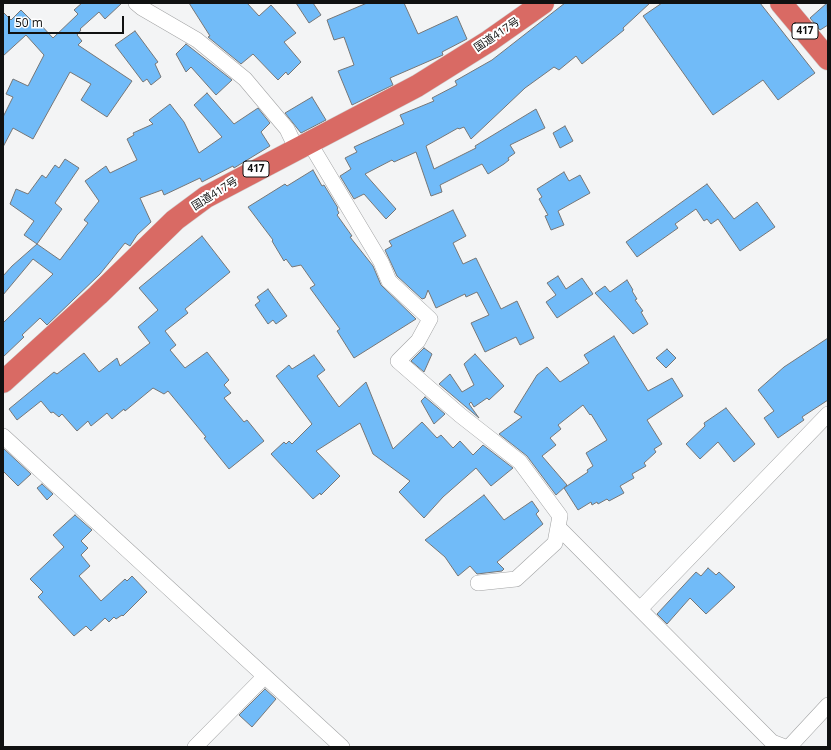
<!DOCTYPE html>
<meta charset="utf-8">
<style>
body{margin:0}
#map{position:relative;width:831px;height:750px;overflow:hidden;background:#f3f4f5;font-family:"Open Sans",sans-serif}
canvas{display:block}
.frame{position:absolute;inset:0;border:4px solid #101111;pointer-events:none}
.scale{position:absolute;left:8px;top:16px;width:116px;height:18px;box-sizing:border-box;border:2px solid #101111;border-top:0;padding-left:5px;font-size:12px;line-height:14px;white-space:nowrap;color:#101111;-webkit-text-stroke:3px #fff;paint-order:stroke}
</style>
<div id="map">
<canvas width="831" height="750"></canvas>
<div class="frame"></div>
<div class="scale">50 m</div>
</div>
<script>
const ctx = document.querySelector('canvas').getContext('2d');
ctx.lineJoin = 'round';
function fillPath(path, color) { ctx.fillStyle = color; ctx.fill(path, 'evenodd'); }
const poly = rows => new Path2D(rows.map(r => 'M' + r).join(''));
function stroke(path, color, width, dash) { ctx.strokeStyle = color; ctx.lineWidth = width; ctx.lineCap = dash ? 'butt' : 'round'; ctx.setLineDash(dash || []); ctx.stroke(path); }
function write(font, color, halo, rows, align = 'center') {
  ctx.font = font + ' "Open Sans","Noto Sans JP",sans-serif'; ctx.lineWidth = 4; ctx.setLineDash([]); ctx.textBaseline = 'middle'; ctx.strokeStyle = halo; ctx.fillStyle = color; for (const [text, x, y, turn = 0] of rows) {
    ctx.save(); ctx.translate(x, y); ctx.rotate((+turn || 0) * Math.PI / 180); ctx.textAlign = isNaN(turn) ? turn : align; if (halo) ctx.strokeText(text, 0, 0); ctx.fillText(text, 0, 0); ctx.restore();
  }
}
const building = poly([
 [82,3,122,3,105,19,99,12,80,29,81,30,77,35,82,41,78,45,132,81,107,117,81,100,91,84,70,72,33,139,13,128,3,147,3,117,13,97,6,94,13,79,28,86,44,55,26,35,3,56,3,12,11,20,21,10,36,25,39,23,53,38,78,14,74,10,82,3],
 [189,3,247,3,259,16,271,5,296,33,284,42,301,62,288,75,286,72,278,80,253,54,241,64,208,37,210,36,189,3],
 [296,3,313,3,321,15,309,23,296,3],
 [367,3,404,3,418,34,457,16,467,39,442,52,443,55,390,78,393,85,352,105,338,71,354,65,344,37,334,40,327,20,367,3],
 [565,3,650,3,623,28,624,30,582,64,576,56,559,70,554,67,525,88,471,139,464,127,459,129,458,128,426,146,434,169,476,148,475,146,536,109,545,128,510,145,515,153,508,158,509,160,504,164,488,174,482,164,440,185,442,192,431,196,416,152,394,162,392,160,365,174,396,209,386,219,364,194,354,199,340,176,351,169,345,158,357,152,354,147,404,124,400,115,434,101,432,98,457,85,455,81,492,60,565,3],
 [662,3,760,3,815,73,778,100,763,80,713,115,643,16,662,3],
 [827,3,828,25,820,30,810,18,827,3],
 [135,31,158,62,155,64,161,77,151,85,147,79,143,82,115,45,135,31],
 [186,44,232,80,216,95,191,67,186,72,176,54,186,44],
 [207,93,234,124,258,108,270,123,261,132,270,146,234,168,233,166,202,182,200,178,164,195,162,190,140,198,151,222,137,235,130,246,125,243,100,274,47,325,40,318,22,335,24,337,3,357,3,323,53,274,33,259,3,295,3,276,12,266,37,244,24,235,34,221,10,204,16,189,28,194,42,175,46,178,55,165,59,168,65,159,79,168,55,203,62,209,37,244,60,260,88,223,84,220,99,201,85,181,106,166,110,173,137,160,127,139,134,135,133,133,153,124,149,120,170,104,184,122,199,153,222,137,194,105,207,93],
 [312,97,326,120,301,133,285,113,312,97],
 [565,126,573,141,560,148,553,133,565,126],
 [313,170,322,186,324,185,338,208,337,209,339,213,337,215,352,236,350,237,373,266,381,285,416,319,354,358,337,331,340,329,310,288,315,285,301,265,292,267,286,259,284,261,272,241,273,240,248,207,285,184,287,186,313,170],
 [564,172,569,181,580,175,590,193,558,211,564,225,551,230,545,216,548,215,539,199,542,197,537,189,564,172],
 [707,184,734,219,757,202,775,227,740,251,718,219,711,224,707,219,704,221,696,209,675,224,678,228,637,257,626,242,707,184],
 [453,210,466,236,453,243,463,264,476,258,501,309,517,301,534,338,520,345,516,337,485,352,471,323,489,315,477,292,466,297,465,294,436,308,428,290,425,298,422,299,397,276,385,250,392,246,389,241,453,210],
 [202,236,230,272,185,309,188,313,165,331,176,345,170,350,185,368,207,352,229,380,224,385,231,393,224,398,244,422,247,420,264,441,229,469,204,438,206,437,168,391,164,394,153,388,125,411,124,409,112,419,107,413,91,426,88,421,77,431,62,414,59,417,53,412,51,413,41,401,17,420,9,409,54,372,57,374,84,353,99,372,117,358,120,366,150,343,138,327,158,310,139,288,202,236],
 [558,276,566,289,582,278,593,294,557,318,546,302,556,295,547,283,558,276],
 [627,280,633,290,632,291,637,299,635,300,643,311,641,312,648,324,633,334,595,293,605,286,610,292,627,280],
 [268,289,287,316,276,324,273,320,268,324,255,305,260,301,257,297,268,289],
 [614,336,648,391,672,378,683,396,647,420,662,444,654,449,656,452,644,463,646,466,632,474,634,478,620,486,624,493,609,501,607,499,598,504,597,502,592,505,591,502,578,510,564,488,588,472,587,470,593,466,586,453,607,440,591,414,590,415,583,405,558,425,561,429,550,438,556,445,542,456,567,485,556,495,527,456,499,434,522,417,514,412,537,375,547,367,560,382,589,363,584,355,614,336],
 [828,338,828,400,802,417,804,420,778,438,764,418,774,411,758,390,784,367,828,338],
 [424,348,432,354,424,372,411,361,424,348],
 [667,349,676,358,666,368,656,358,667,349],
 [475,354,504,386,489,400,487,398,474,407,471,402,469,404,479,418,439,384,450,374,462,392,474,385,464,364,475,354],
 [314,355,325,370,317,376,339,407,366,382,393,449,422,422,437,438,441,435,453,448,460,441,473,455,483,445,513,468,491,486,476,468,443,497,424,518,399,492,410,481,373,454,360,423,316,451,340,476,321,495,320,493,313,499,271,454,284,442,286,444,289,441,292,444,312,424,276,376,289,365,292,369,314,355],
 [425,397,445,414,434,424,421,401,425,397],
 [726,408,755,444,734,462,718,442,700,459,686,444,705,426,704,423,726,408],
 [3,448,31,474,18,486,3,471,3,448],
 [42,484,53,494,47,500,37,488,42,484],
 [484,495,504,520,532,501,539,511,536,514,543,524,497,562,504,569,502,571,477,574,470,566,458,576,445,557,425,540,484,495],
 [75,515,92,530,81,541,88,548,81,555,90,566,79,576,101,601,125,579,127,581,132,576,147,592,123,616,122,615,116,619,114,617,109,622,105,618,91,631,86,626,74,636,38,597,43,592,30,579,64,547,53,535,75,515],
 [708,568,716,575,719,572,735,587,706,614,690,598,667,624,657,614,696,572,701,576,708,568],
 [265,689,276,699,252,727,239,715,265,689]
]);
const minor = poly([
 [136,3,142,8,197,40,245,79,287,129,296,148],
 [309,142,381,262,389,281,430,319,418,341,398,361,460,415,520,462,560,516,555,543,516,579,478,583],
 [3,436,342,747],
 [558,527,772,742,785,747],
 [640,609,828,414],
 [195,747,264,677],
 [789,747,828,705]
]);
const highway = poly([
 [781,3,828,59],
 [3,382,98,295,175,220,206,197,417,86,489,41,543,3]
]);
const shields = [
 [805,31,26],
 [256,169,26]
];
const shieldNames = [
 ["417",805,31],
 ["417",256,169]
];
const streetNames = [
 ["国道417号",497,35,-34],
 ["国道417号",215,194,-32]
];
fillPath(building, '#71bbf8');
stroke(building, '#757677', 1);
stroke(minor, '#a2a3a4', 16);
stroke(highway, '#cfcfcf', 23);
stroke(minor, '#fff', 15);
stroke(highway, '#d96a64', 22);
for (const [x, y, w] of shields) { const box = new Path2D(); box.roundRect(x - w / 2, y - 8, w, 16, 3); ctx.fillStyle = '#fff'; ctx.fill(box); stroke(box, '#101111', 1); }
write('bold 10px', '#101111', null, shieldNames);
write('11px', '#101111', '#fff', streetNames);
</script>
